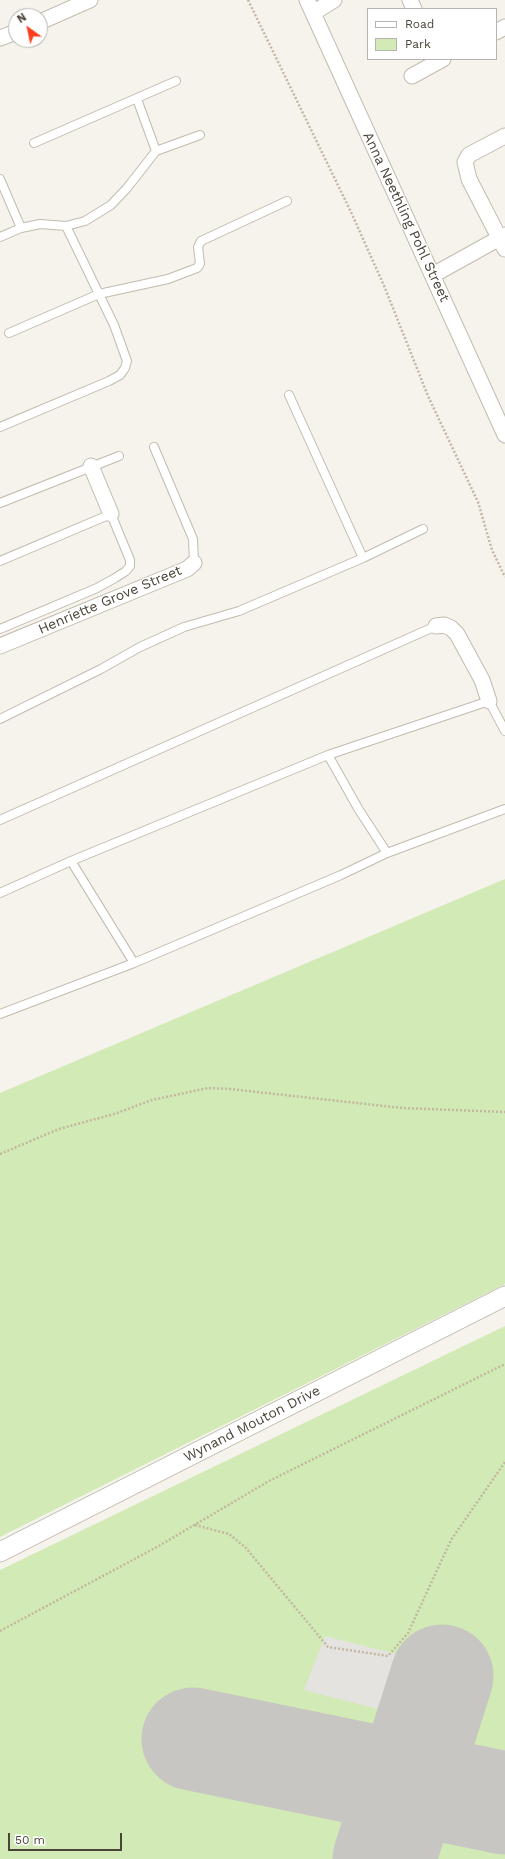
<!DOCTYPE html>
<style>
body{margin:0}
#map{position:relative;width:505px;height:1859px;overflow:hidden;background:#f6f3ec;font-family:"Work Sans",sans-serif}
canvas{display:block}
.legend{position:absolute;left:367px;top:8px;width:130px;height:52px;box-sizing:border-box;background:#fff;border:1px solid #b7b4b0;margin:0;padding:5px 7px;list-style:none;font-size:12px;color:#4b4439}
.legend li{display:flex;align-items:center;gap:8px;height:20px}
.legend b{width:20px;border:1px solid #b7b4b0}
.north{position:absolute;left:8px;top:8px;width:40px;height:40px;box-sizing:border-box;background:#fff;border:1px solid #b7b4b0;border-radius:50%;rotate:327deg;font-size:11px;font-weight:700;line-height:16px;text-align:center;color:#4b4439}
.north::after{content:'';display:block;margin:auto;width:14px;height:18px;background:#fc3f1d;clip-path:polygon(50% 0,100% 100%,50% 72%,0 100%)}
.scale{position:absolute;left:8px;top:1833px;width:114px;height:18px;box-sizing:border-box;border:2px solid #4b4439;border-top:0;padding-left:5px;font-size:12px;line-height:14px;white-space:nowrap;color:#4b4439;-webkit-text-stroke:3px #fff;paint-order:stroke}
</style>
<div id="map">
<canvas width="505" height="1859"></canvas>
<ul class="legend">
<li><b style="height:5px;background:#fff"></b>Road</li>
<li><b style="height:11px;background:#d2eab5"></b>Park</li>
</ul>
<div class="north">N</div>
<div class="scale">50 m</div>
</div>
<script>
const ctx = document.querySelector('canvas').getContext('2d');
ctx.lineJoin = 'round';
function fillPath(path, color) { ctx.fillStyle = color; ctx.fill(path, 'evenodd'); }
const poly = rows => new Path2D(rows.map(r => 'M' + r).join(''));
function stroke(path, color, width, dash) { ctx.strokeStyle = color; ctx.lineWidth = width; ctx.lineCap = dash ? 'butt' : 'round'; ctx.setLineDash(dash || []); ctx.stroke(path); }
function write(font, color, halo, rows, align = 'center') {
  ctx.font = font + ' "Work Sans",sans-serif'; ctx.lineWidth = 3; ctx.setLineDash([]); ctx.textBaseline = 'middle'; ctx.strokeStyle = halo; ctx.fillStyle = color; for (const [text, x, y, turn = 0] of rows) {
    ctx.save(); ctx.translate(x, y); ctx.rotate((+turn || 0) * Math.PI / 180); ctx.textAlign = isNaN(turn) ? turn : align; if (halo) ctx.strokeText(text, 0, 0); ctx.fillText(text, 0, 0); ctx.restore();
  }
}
const green = poly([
 [505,879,505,1284,0,1537,0,1093],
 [505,1326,505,1859,0,1859,0,1570]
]);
const parking = poly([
 [325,1636,400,1655,378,1709,304,1690]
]);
const runway = poly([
 [193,1739,505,1803],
 [384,1859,442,1676]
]);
const path = poly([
 [248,0,351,212,385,288,428,396,478,502,492,550,505,577],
 [0,1154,59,1129,114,1114,152,1100,208,1088,230,1089,402,1108,505,1112],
 [195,1525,229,1534,246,1548,328,1647,388,1656,408,1633,451,1540,505,1462],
 [0,1631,157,1547,269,1481,505,1364]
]);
const service = poly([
 [137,99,156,151],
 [34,143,176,81],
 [0,179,21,228],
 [0,237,21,228,40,224,66,226,85,221,111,205,127,188,156,151,200,135],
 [9,333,99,294,168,279,197,268,200,264,198,247,201,241,287,201],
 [289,395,363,558],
 [0,427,109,381,120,375,125,368,127,361,114,325,66,226],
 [154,447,193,539,194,563],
 [0,503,119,456],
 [0,561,111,514,130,560,130,566,126,571,115,578,97,588,0,629],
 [0,719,101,669,140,647,184,627,239,611,363,558,423,529],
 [328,755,359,810,387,853],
 [0,820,436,626],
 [71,861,134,963],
 [0,893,71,861,328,755,489,701,505,731],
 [0,1014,134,963,341,875,387,853,505,809]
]);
const minor = poly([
 [307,0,505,435],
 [410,0,414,9],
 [313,13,334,0],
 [40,22,90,0],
 [496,32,505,27],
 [0,38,16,32],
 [412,76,443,59],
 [505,136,469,155,465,162,469,179,505,249],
 [433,275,505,235],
 [91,466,111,514],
 [436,626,444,625,451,628,457,634,482,680,489,701],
 [0,646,187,569,194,563]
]);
const tertiary = poly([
 [0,1552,505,1296]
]);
const streetNames = [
 ["Anna Neethling Pohl Street",406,217,65],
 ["Henriette Grove Street",110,600,-23],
 ["Wynand Mouton Drive",252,1424,-27]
];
fillPath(green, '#d2eab5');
fillPath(parking, '#e5e3e0');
stroke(runway, '#c8c6c3', 103);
stroke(service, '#c2bbae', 10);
stroke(minor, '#c2bbae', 17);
stroke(tertiary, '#c2bbae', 21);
stroke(path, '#c4b79f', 2.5, [2, 2]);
stroke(service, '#fff', 8);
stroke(minor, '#fff', 15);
stroke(tertiary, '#fff', 19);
write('14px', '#4b4439', '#fff', streetNames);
</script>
